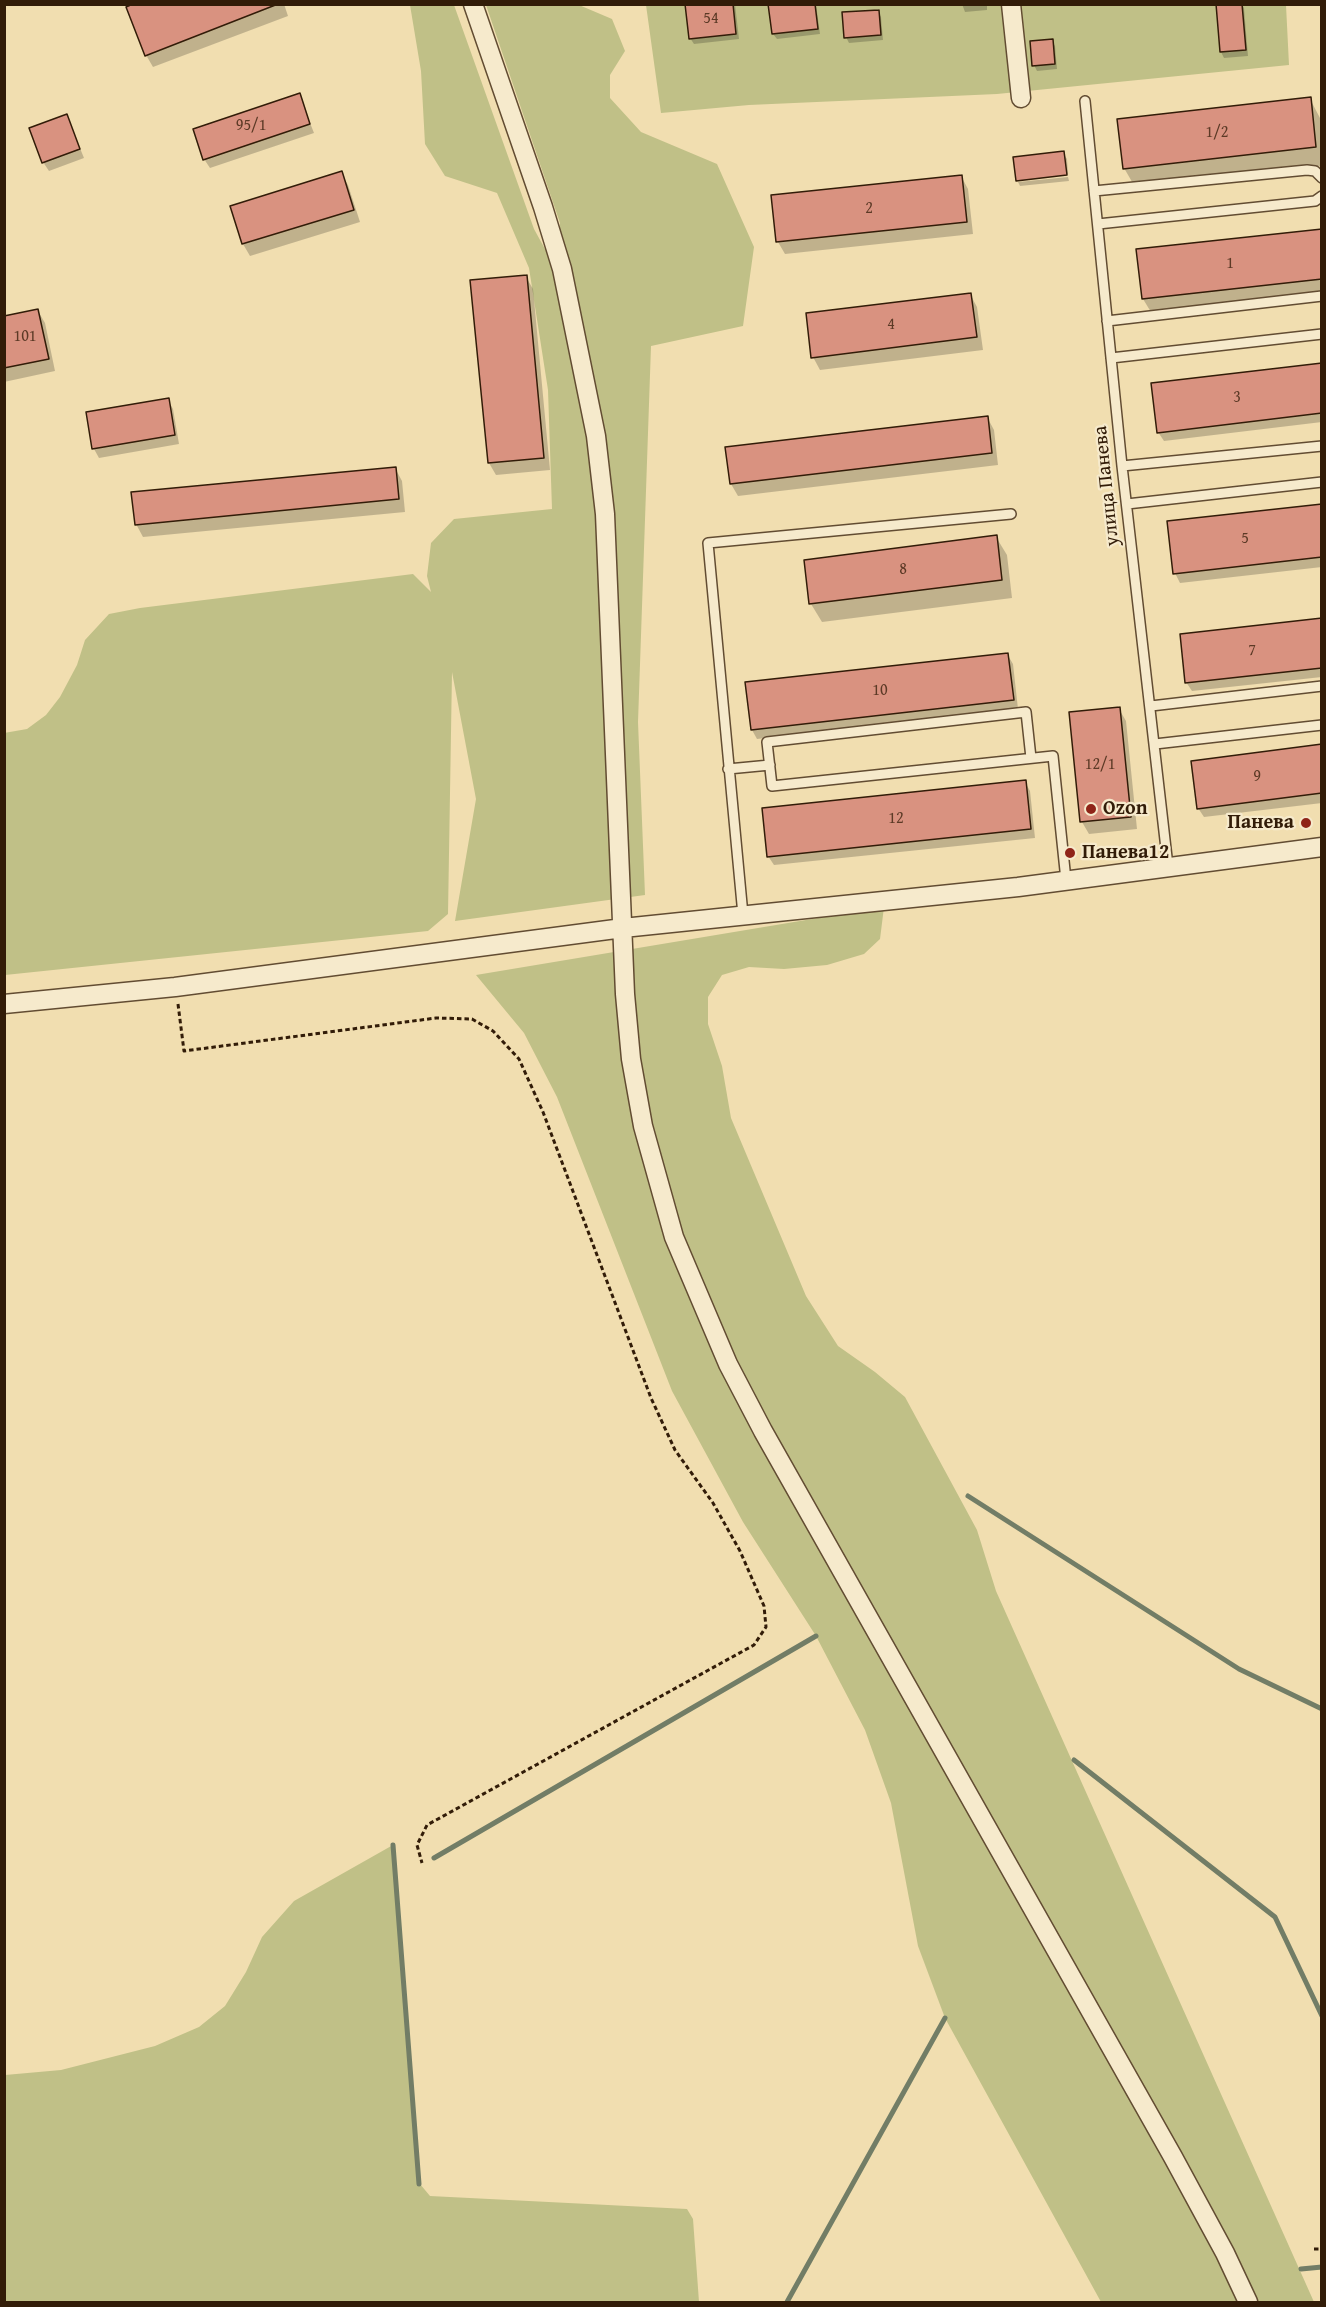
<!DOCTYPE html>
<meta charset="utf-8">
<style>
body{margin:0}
#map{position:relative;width:1326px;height:2307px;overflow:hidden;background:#f1deb0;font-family:"Gentium Book Plus",serif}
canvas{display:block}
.frame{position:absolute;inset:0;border:6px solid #321c08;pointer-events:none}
</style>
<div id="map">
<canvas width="1326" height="2307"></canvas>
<div class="frame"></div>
</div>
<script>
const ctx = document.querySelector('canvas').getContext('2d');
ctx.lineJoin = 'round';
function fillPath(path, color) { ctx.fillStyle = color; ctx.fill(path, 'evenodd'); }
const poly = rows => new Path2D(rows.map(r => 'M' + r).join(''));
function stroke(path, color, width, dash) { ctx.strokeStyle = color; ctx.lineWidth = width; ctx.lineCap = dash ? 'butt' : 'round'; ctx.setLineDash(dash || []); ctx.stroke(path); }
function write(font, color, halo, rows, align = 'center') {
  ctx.font = font + ' "Gentium Book Plus",serif'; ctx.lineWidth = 4.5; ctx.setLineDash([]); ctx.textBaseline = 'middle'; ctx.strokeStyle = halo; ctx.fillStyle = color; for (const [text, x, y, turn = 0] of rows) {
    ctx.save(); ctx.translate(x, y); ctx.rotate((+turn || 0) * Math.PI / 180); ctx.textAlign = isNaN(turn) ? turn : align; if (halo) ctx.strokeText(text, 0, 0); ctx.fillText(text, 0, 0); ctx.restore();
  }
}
const green = poly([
 [410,5,454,5,534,229,545,249,560,247,560,223,486,5,579,5,612,19,625,51,610,75,610,98,641,132,717,164,754,247,743,326,651,346,638,722,645,895,455,921,476,799,452,672,448,914,428,931,5,975,4,733,27,729,46,715,60,697,77,665,85,640,109,614,140,608,413,574,431,592,427,576,431,543,454,519,552,509,548,390,529,268,497,193,445,176,425,144,421,71],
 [646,5,1286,5,1289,65,997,94,749,105,661,113],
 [884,907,880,939,864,954,827,965,784,969,749,967,722,975,708,997,708,1024,722,1066,731,1118,806,1296,838,1346,875,1372,905,1397,977,1530,996,1591,1314,2302,1101,2302,945,2018,918,1946,891,1803,865,1730,816,1636,743,1522,672,1391,557,1097,524,1033,476,975],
 [393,1845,420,2184,430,2196,687,2209,693,2219,699,2302,5,2302,5,2075,61,2070,155,2046,199,2027,225,2006,246,1972,262,1937,294,1901]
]);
const shadow = poly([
 [138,4,284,4,288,16,153,67,146,55],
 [687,4,735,4,739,39,694,44,690,38],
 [770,4,816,4,820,34,777,39,773,34],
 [962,4,987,4,987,10,965,12],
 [1217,4,1242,4,1244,8,1248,56,1224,58,1221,52],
 [878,11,881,17,883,40,849,43,846,37],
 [1052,41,1055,46,1057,69,1037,71,1034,65],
 [299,95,314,133,210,168,204,159],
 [1310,99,1320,118,1322,166,1135,187,1124,168],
 [67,116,84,158,49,171,43,162],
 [1063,153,1067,159,1068,174,1017,179],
 [341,173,348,185,360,222,250,256,243,244,232,207],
 [961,176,968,189,973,234,785,254,778,242,773,197],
 [1068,177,1069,181,1020,186,1018,182],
 [1322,230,1322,299,1154,317,1143,299],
 [526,277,533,289,550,470,496,475,489,463],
 [970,294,977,307,983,350,820,370,813,357],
 [38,311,45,323,55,371,4,382,4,318],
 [1322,364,1322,422,1164,441,1158,432],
 [168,400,173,409,179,444,99,458,94,449],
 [987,417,994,430,998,465,738,496,731,484],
 [395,468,402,481,405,512,143,537,136,524],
 [1322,505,1322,567,1180,583,1175,573],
 [996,537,1007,555,1012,598,822,622,811,604],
 [1322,620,1322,677,1192,691,1186,682],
 [1007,654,1013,664,1018,709,757,739,752,730],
 [1119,709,1126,721,1137,829,1089,834,1082,822],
 [1322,746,1322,803,1204,817,1198,808],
 [1025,782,1030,791,1035,838,774,865,768,856]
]);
const stream = poly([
 [968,1496,1239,1669,1322,1709],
 [1074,1760,1275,1917,1322,2016],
 [393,1845,419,2184],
 [434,1858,816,1636],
 [1301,2269,1322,2267],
 [787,2302,945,2018]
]);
const building = poly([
 [133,4,278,4,145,56,126,7,133,4],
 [685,4,733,4,736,34,689,39,685,4],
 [768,4,815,4,818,29,772,34,768,4],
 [1216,4,1242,4,1246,50,1220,52,1216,4],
 [879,10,881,35,844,38,842,12,879,10],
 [1053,39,1055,64,1032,66,1030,41,1053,39],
 [300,93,310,124,203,160,193,129,300,93],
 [1311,97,1316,147,1123,169,1117,119,1311,97],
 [67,114,80,149,42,163,29,128,67,114],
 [1064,151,1067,175,1016,181,1013,157,1064,151],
 [342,171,354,210,242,244,230,206,342,171],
 [962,175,967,222,776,242,771,195,962,175],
 [1322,229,1322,279,1142,299,1136,249,1322,229],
 [527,275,544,458,488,463,470,280,527,275],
 [971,293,977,337,811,358,806,313,971,293],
 [38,309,49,359,4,368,4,316,38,309],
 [1322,363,1322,413,1157,433,1151,383,1322,363],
 [169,398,175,435,92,449,86,412,169,398],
 [988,416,992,453,730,484,725,447,988,416],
 [396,467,399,499,135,525,131,492,396,467],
 [1322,504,1322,557,1173,574,1167,521,1322,504],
 [997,535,1002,580,809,604,804,560,997,535],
 [1322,618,1322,668,1185,683,1180,634,1322,618],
 [1008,653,1014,700,751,730,745,682,1008,653],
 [1120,707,1131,817,1080,822,1069,712,1120,707],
 [1322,744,1322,793,1197,809,1191,761,1322,744],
 [1026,780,1031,829,767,857,762,808,1026,780]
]);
const path = poly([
 [178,1004,184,1051,436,1018,472,1019,493,1031,519,1059,543,1112,651,1398,675,1450,713,1503,740,1551,764,1606,766,1627,754,1645,427,1825,417,1845,422,1863],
 [1314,2249,1322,2249]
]);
const service = poly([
 [1085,101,1122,466,1168,866],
 [1094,191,1307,170,1315,171,1322,178],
 [1098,224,1315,201,1322,196],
 [1107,321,1322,296],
 [1111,358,1322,334],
 [1122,466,1322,446],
 [1127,504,1322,482],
 [1151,706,1322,686],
 [1155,744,1322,725],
 [1031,758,1026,712,767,742,772,786,1053,756,1066,880],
 [728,769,770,765],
 [743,915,708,543,1011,514]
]);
const minor = poly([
 [473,4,543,207,562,269,596,436,605,514,625,994,631,1059,643,1126,674,1237,728,1364,763,1431,1173,2157,1225,2253,1248,2302],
 [1011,4,1021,98],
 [4,1004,175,987,623,928,1018,887,1322,847]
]);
const markers = [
 [1091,809,6,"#8f2418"],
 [1306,823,6,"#8f2418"],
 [1070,853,6,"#8f2418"]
];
const numberNames = [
 ["54",711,19],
 ["95/1",251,126],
 ["1/2",1217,133],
 ["2",869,209],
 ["1",1230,264],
 ["4",891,325],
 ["101",25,337],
 ["3",1237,398],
 ["5",1245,539],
 ["8",903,570],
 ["7",1252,651],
 ["10",880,691],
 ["12/1",1100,765],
 ["9",1257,777],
 ["12",896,819]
];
const streetNames = [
 ["улица Панева",1107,486,-96]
];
const poiNames = [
 ["Ozon",1103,809],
 ["Панева",1294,823,"right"],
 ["Панева12",1082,853]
];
fillPath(green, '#c0c087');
fillPath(shadow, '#0003');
stroke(stream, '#727d66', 5);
fillPath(building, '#d99280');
stroke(building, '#321c08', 1.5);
stroke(service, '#624c32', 12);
stroke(minor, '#624c32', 21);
stroke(path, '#321c08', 3, [4.5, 3]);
stroke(service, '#f6eacc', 9);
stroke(minor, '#f6eacc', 18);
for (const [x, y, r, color] of markers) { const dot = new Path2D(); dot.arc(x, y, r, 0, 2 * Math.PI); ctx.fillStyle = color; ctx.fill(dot); stroke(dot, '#f6eacc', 2); }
write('16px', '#5c3a26', null, numberNames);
write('20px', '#321c08', '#f6eacc', streetNames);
write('bold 20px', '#321c08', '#f6eacc', poiNames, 'left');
</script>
